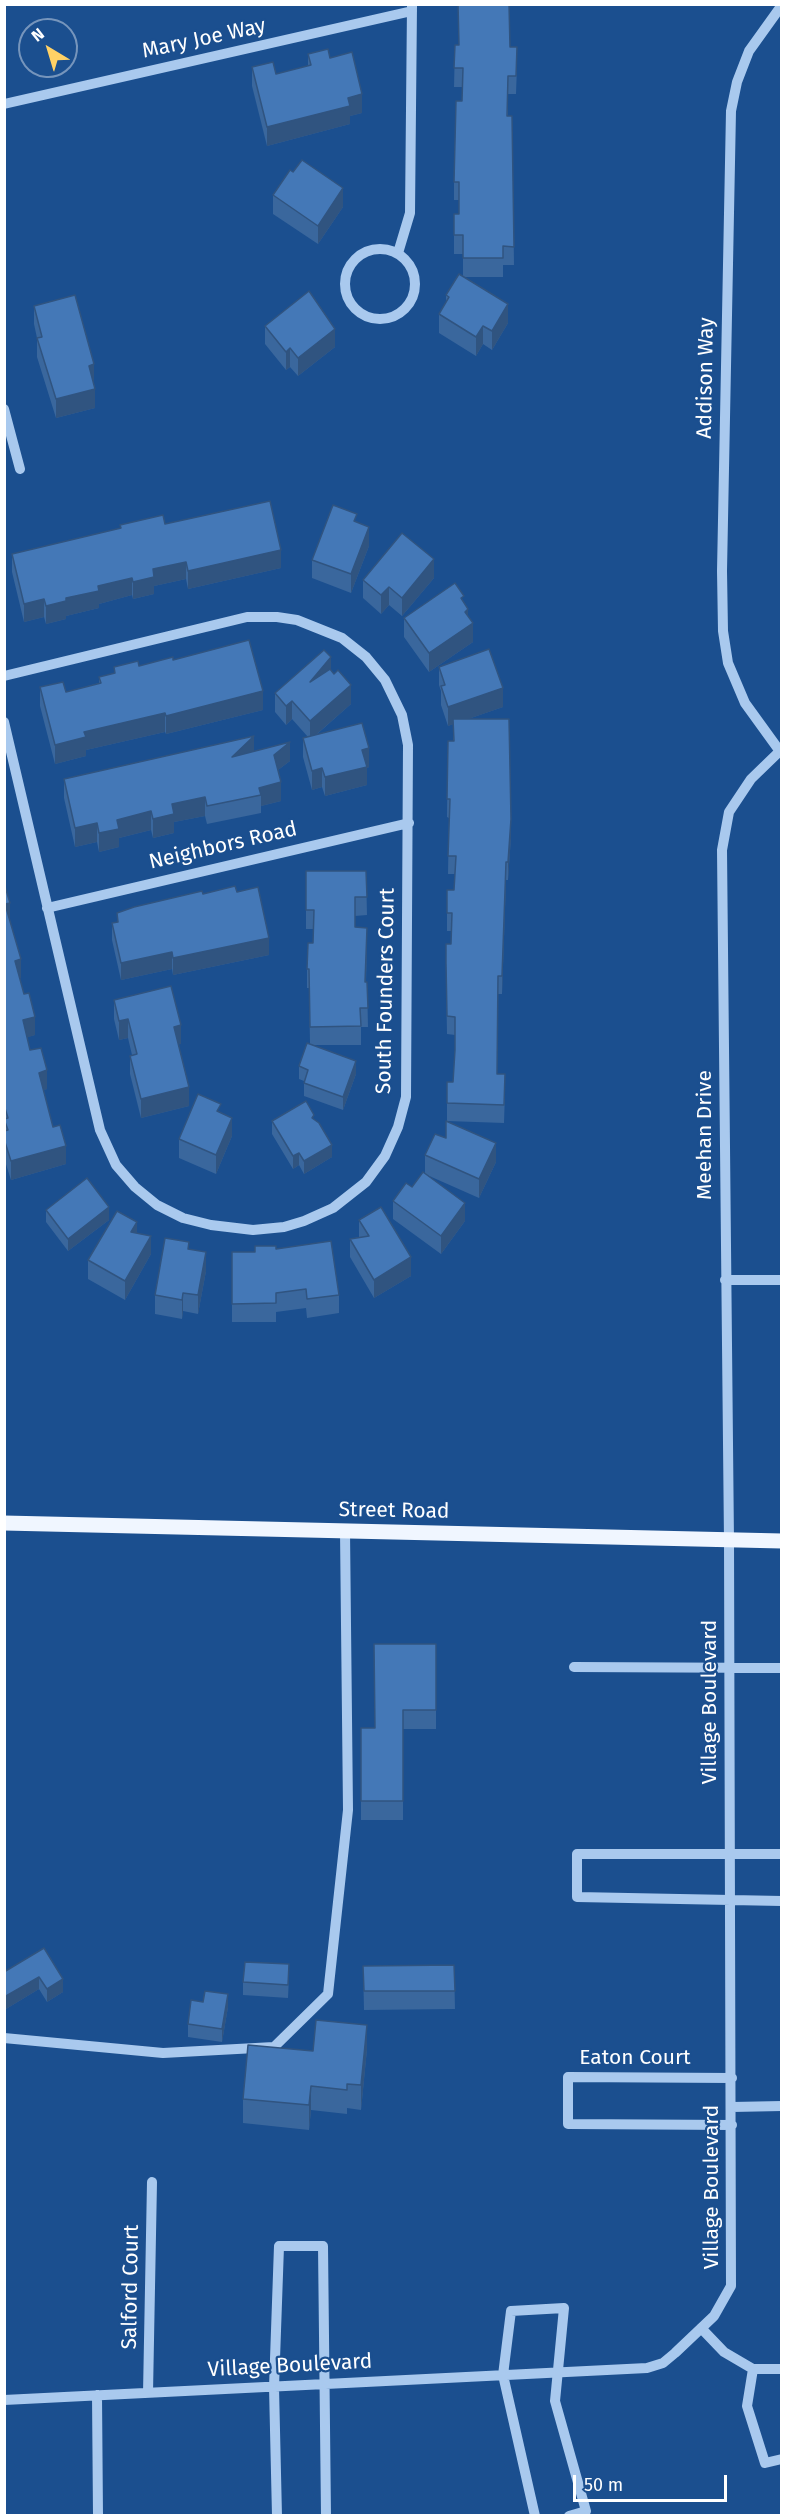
<!DOCTYPE html>
<style>
body{margin:0}
#map{position:relative;width:786px;height:2520px;overflow:hidden;background:#1b4f8f;font-family:"Fira Sans",sans-serif}
canvas{display:block}
.frame{position:absolute;inset:0;border:6px solid #fff;pointer-events:none}
.north{position:absolute;left:18px;top:18px;width:60px;height:60px;box-sizing:border-box;background:#1b4f8f;border:2px solid #7695bc;border-radius:50%;rotate:322deg;font-size:16px;font-weight:700;line-height:24px;text-align:center;color:#fff}
.north::after{content:'';display:block;margin:auto;width:21px;height:27px;background:#ffd166;clip-path:polygon(50% 0,100% 100%,50% 72%,0 100%)}
.scale{position:absolute;left:573px;top:2475px;width:154px;height:27px;box-sizing:border-box;border:3px solid #fff;border-top:0;padding-left:8px;font-size:18px;line-height:21px;white-space:nowrap;color:#fff;-webkit-text-stroke:4px #1b4f8f;paint-order:stroke}
</style>
<div id="map">
<canvas width="786" height="2520"></canvas>
<div class="frame"></div>
<div class="north">N</div>
<div class="scale">50 m</div>
</div>
<script>
const ctx = document.querySelector('canvas').getContext('2d');
ctx.lineJoin = 'round';
const poly = rows => new Path2D(rows.map(r => 'M' + r).join(''));
function stroke(path, color, width, dash) { ctx.strokeStyle = color; ctx.lineWidth = width; ctx.lineCap = dash ? 'butt' : 'round'; ctx.setLineDash(dash || []); ctx.stroke(path); }
function fillPath(path, color) { ctx.fillStyle = color; ctx.fill(path, 'evenodd'); }
function write(font, color, halo, rows, align = 'center') {
  ctx.font = font + ' "Fira Sans",sans-serif'; ctx.lineWidth = 4.5; ctx.setLineDash([]); ctx.textBaseline = 'middle'; ctx.strokeStyle = halo; ctx.fillStyle = color; for (const [text, x, y, turn = 0] of rows) {
    ctx.save(); ctx.translate(x, y); ctx.rotate((+turn || 0) * Math.PI / 180); ctx.textAlign = isNaN(turn) ? turn : align; if (halo) ctx.strokeText(text, 0, 0); ctx.fillText(text, 0, 0); ctx.restore();
  }
}
const minor = poly([
 [4,104,412,11],
 '345 284a35 35 0 1 1 70 0a35 35 0 1 1-70 0Z',
 [398,253,410,213,412,5],
 [4,409,20,469],
 [4,676,247,617,277,617,297,620,342,638,366,657,385,680,402,715,408,745,406,1097,398,1127,385,1156,366,1182,333,1208,304,1221,284,1227,253,1230,211,1225,183,1218,157,1205,135,1187,116,1165,100,1130,4,722],
 [779,750,745,703,728,663,723,631,722,571,731,111,737,82,749,51,782,5],
 [47,908,409,823],
 [725,1280,782,1280],
 [574,1667,782,1668],
 [782,1854,577,1854,577,1897,782,1901],
 [4,2038,163,2053,274,2047,328,1994,348,1810,345,1531],
 [732,2078,568,2077,568,2124,732,2125],
 [732,2107,782,2106],
 [701,2328,724,2352,753,2369,782,2369],
 [753,2369,747,2406,765,2463,782,2459],
 [148,2393,152,2182],
 [97,2395,98,2516],
 [4,2400,647,2368,663,2363,675,2353,714,2316,731,2286,729,1541,722,850,729,812,751,779,782,749],
 [277,2516,274,2387,279,2246,323,2246,326,2516],
 [535,2516,503,2375,511,2311,564,2308,555,2401,586,2511,569,2516]
]);
const major = poly([
 [4,1523,782,1541]
]);
const wall = poly([
 [455,45,510,47,517,66,516,94,508,94,508,116,512,116,514,265,503,265,503,277,463,277,463,254,454,254,454,214,459,214,459,200,454,200,454,182,462,101,462,87,454,87],
 [308,54,330,58,362,113,350,116,350,124,267,146,252,86,252,67,276,74,308,66],
 [273,195,343,207,318,244,273,214],
 [446,295,508,323,492,350,483,344,476,356,439,333,439,314,446,302],
 [34,306,94,383,95,408,56,418,37,357,37,338,34,324],
 [265,326,335,347,298,376,290,367,286,370,265,344],
 [357,522,369,546,351,593,312,578,312,560],
 [165,524,281,568,188,589,186,579,154,586,154,594,133,599,132,595,99,604,99,608,66,616,66,619,46,624,44,617,24,622,12,572,12,554,120,529,120,525],
 [434,578,402,616,389,605,381,614,363,598,363,580],
 [464,603,468,617,473,642,429,672,404,637,404,618],
 [173,660,263,710,166,734,165,732,86,750,86,756,55,764,40,706,40,687,66,692,99,683,99,677,114,674,114,667,139,666],
 [439,667,503,707,468,719,511,837,508,880,506,880,502,994,498,994,497,1074,505,1092,504,1123,447,1121,447,1082,453,1082,455,1050,455,1035,447,1034,446,981,451,944,451,931,447,931,447,913,454,890,455,874,448,874,449,818,447,817,448,741,453,741,453,724,448,726,441,705,441,691,439,685],
 [331,671,351,704,316,735,369,767,367,768,367,785,325,796,322,787,312,790,303,757,303,738,308,737,292,719,286,725,275,712,275,693],
 [254,751,290,761,278,770,281,801,261,806,261,813,207,824,205,816,174,822,174,833,153,838,151,830,119,838,119,847,99,852,97,842,75,847,64,798,64,779],
 [306,871,366,871,367,915,355,916,355,927,367,947,366,982,367,982,368,1027,361,1027,361,1045,313,1045,356,1074,343,1110,304,1096,304,1081,299,1079,299,1066,310,1044,309,988,307,988,307,969,313,943,313,929,306,929],
 [5,883,10,921,21,978,19,978,35,1035,27,1037,30,1050,47,1089,43,1090,53,1127,66,1164,11,1180,4,1158],
 [237,892,269,955,173,975,172,969,121,980,112,940,112,923,117,922,117,913,203,894],
 [114,1000,181,1044,178,1044,189,1106,141,1118,130,1074,130,1056,132,1055,128,1038,119,1040,114,1019],
 [221,1113,232,1136,216,1174,179,1158,179,1139],
 [314,1119,332,1157,304,1174,299,1165,293,1169,272,1134,272,1121],
 [425,1155,496,1162,479,1198,427,1175,465,1221,441,1254,393,1219,393,1201,412,1187,425,1173],
 [46,1210,109,1220,68,1251,46,1222],
 [359,1220,411,1276,374,1298,350,1257,350,1239,359,1237],
 [137,1233,151,1254,125,1300,88,1279,88,1260],
 [276,1249,339,1295,339,1313,307,1318,306,1308,276,1312,276,1322,232,1322,232,1252,255,1252],
 [206,1271,198,1314,183,1311,182,1319,155,1314,155,1295],
 [436,1644,436,1729,403,1729,403,1820,361,1820,361,1728,374,1728],
 [44,1948,63,1992,47,2002,39,1989,6,2009,4,2006,4,1972],
 [454,1965,455,2009,364,2010,363,1966],
 [289,1977,288,1998,243,1995,243,1982],
 [228,2007,222,2042,188,2037,188,2024],
 [367,2049,361,2110,347,2108,347,2114,311,2110,309,2130,243,2123,243,2099,313,2051]
]);
const shadedWall = poly([
 [362,94,362,113,350,116,350,124,267,146,267,127,348,98],
 [343,188,343,207,318,244,318,226],
 [508,304,508,323,492,350,492,331],
 [483,326,483,344,476,356,476,337],
 [335,329,335,347,298,376,298,358],
 [290,348,290,367,286,370,286,352],
 [94,364,94,383,89,366],
 [95,389,95,408,56,418,56,399],
 [369,527,369,546,351,593,351,574],
 [281,550,281,568,188,589,188,571],
 [434,559,434,578,402,616,402,598],
 [186,562,186,579,154,586,154,594,133,599,133,582,153,569],
 [132,578,132,595,99,604,99,608,66,616,66,619,46,624,46,606,98,586],
 [389,587,389,605,381,614,381,595],
 [44,599,44,617,24,622,24,604],
 [468,609,468,626,473,623,473,642,429,672,429,653,465,612],
 [331,657,331,675,310,682],
 [351,685,351,704,310,740,310,721],
 [503,688,503,707,448,726,448,707],
 [263,691,263,710,166,734,166,716],
 [292,701,292,719,286,725,286,706],
 [165,713,165,732,86,750,86,756,55,764,55,745,84,732],
 [254,736,254,755,232,757],
 [290,742,290,761,274,773,274,755],
 [369,748,369,767,367,768,367,785,325,796,325,777,362,750],
 [322,768,322,787,312,790,312,771],
 [281,782,281,801,261,806,261,795,259,788],
 [205,797,205,816,174,822,174,833,153,838,153,819,172,804],
 [151,811,151,830,119,838,119,847,99,852,99,833,117,820],
 [511,819,511,837,508,880,508,862],
 [97,823,97,842,75,847,75,828],
 [506,862,506,880,502,994,502,976],
 [10,903,10,921,5,904],
 [367,928,367,947,365,1001,365,982],
 [269,938,269,955,173,975,173,958],
 [172,952,172,969,121,980,121,963],
 [21,959,21,978,15,980,15,961],
 [35,1017,35,1035,23,1039,23,1020],
 [128,1019,128,1038,119,1040,119,1021],
 [181,1025,181,1044,174,1046,174,1027],
 [356,1061,356,1074,343,1110,343,1097],
 [47,1070,47,1089,39,1092,39,1073],
 [189,1087,189,1106,141,1118,141,1099],
 [232,1118,232,1136,216,1174,216,1155],
 [496,1143,496,1162,479,1198,479,1179],
 [332,1145,332,1157,304,1174,304,1161],
 [66,1146,66,1164,11,1180,11,1161],
 [299,1153,299,1165,293,1169,293,1156],
 [465,1203,465,1221,441,1254,441,1236],
 [109,1207,109,1220,68,1251,68,1239],
 [137,1222,137,1241,131,1232],
 [151,1236,151,1254,125,1300,125,1281],
 [206,1252,206,1271,198,1314,198,1295],
 [411,1257,411,1276,374,1298,374,1280],
 [183,1293,183,1311,182,1319,182,1300],
 [39,1977,39,1989,6,2009,6,1996],
 [63,1979,63,1992,47,2002,47,1989],
 [228,1994,228,2007,222,2042,222,2029],
 [367,2025,367,2049,361,2110,361,2085],
 [311,2086,311,2110,309,2130,309,2105]
]);
const building = poly([
 [458,4,509,4,510,47,517,47,516,76,508,76,507,116,512,116,514,247,503,246,503,258,463,258,463,235,454,235,454,214,459,214,459,182,454,182,456,101,462,101,463,68,454,68,455,45,459,45,458,4],
 [328,49,330,58,352,52,362,94,348,98,350,106,267,127,252,67,273,62,276,74,311,65,308,54,328,49],
 [302,160,343,188,318,226,273,195,290,170,293,172,302,160],
 [459,274,508,304,492,331,483,326,476,337,439,314,449,297,446,295,459,274],
 [309,291,335,329,298,358,290,348,286,352,265,326,309,291],
 [75,295,94,364,89,366,95,389,56,399,37,338,42,337,34,306,75,295],
 [270,501,281,550,188,571,186,562,153,569,154,577,133,582,132,578,98,586,99,591,66,598,66,601,46,606,44,599,24,604,12,554,121,528,120,525,163,515,165,524,270,501],
 [333,505,357,514,354,521,369,527,351,574,312,560,333,505],
 [402,533,434,559,402,598,389,587,381,595,363,580,402,533],
 [455,583,464,596,461,598,468,609,465,612,473,623,429,653,404,618,455,583],
 [249,640,263,691,166,716,165,713,84,732,86,737,55,745,40,687,63,682,66,692,101,683,99,677,115,673,114,667,138,661,139,666,173,657,173,660,249,640],
 [489,649,503,688,448,707,441,686,445,685,439,667,489,649],
 [324,650,331,657,310,682,330,669,334,674,338,670,351,685,310,721,292,701,286,706,275,693,324,650],
 [453,719,509,719,511,819,508,862,506,862,502,976,498,976,497,1074,505,1074,504,1105,447,1103,447,1082,453,1082,455,1050,455,1017,447,1016,446,963,446,944,451,944,452,913,447,913,447,890,454,890,456,856,448,856,450,799,447,799,448,741,454,741,453,719],
 [362,723,369,748,362,750,367,767,325,777,322,768,312,771,303,738,362,723],
 [254,736,232,757,290,742,274,755,281,782,259,788,261,795,207,806,205,797,172,804,174,814,153,819,151,811,117,820,119,829,99,833,97,823,75,828,64,779,254,736],
 [306,871,366,871,367,897,355,897,355,927,367,928,365,982,367,982,368,1008,360,1008,361,1026,310,1027,309,969,307,969,308,943,313,943,314,910,306,910,306,871],
 [4,883,10,903,5,904,21,959,15,961,24,994,29,993,35,1017,23,1020,30,1050,41,1048,47,1070,39,1073,53,1127,60,1125,66,1146,11,1161,4,1139,4,1131,8,1130,4,1119,8,1118,4,1105,4,883],
 [235,886,237,892,258,887,269,938,173,958,172,952,121,963,112,923,118,922,117,913,134,907,202,891,203,894,235,886],
 [171,986,181,1025,174,1027,189,1087,141,1099,130,1056,137,1054,128,1019,119,1021,114,1000,171,986],
 [307,1043,356,1061,343,1097,304,1083,308,1070,299,1066,307,1043],
 [198,1094,221,1104,217,1111,232,1118,216,1155,179,1139,198,1094],
 [306,1101,314,1115,312,1118,319,1123,332,1145,304,1161,299,1153,293,1156,272,1121,306,1101],
 [446,1121,496,1143,479,1179,425,1155,435,1134,446,1138,446,1121],
 [423,1172,465,1203,441,1236,393,1201,406,1183,412,1187,423,1172],
 [87,1178,109,1207,68,1239,46,1210,87,1178],
 [381,1207,411,1257,374,1280,350,1239,369,1236,359,1220,381,1207],
 [117,1211,137,1222,131,1232,151,1236,125,1281,88,1260,117,1211],
 [165,1238,189,1242,188,1249,206,1252,198,1295,183,1293,182,1300,155,1295,165,1238],
 [331,1241,339,1295,307,1299,306,1289,276,1293,276,1303,232,1304,232,1252,255,1252,255,1246,276,1246,276,1249,331,1241],
 [374,1644,436,1644,436,1710,403,1710,403,1801,361,1801,361,1728,375,1728,374,1644],
 [44,1948,63,1979,47,1989,39,1977,6,1996,4,1994,4,1972,44,1948],
 [245,1962,289,1964,288,1985,243,1982,245,1962],
 [454,1965,455,1991,364,1991,363,1966,454,1965],
 [205,1991,228,1994,222,2029,188,2024,191,2000,203,2002,205,1991],
 [316,2020,367,2025,361,2085,347,2084,347,2090,311,2086,309,2105,243,2099,248,2045,313,2051,316,2020]
]);
const streetNames = [
 ["Mary Joe Way",204,39,-12],
 ["Addison Way",706,378,-89],
 ["Neighbors Road",223,846,-13],
 ["South Founders Court",386,991,-89],
 ["Meehan Drive",705,1135,-90],
 ["Street Road",394,1511,1],
 ["Village Boulevard",710,1702,-90],
 ["Eaton Court",635,2058],
 ["Village Boulevard",712,2187,-90],
 ["Salford Court",131,2287,-89],
 ["Village Boulevard",290,2366,-3]
];
stroke(minor, '#a9c9ee', 10);
stroke(major, '#f0f6ff', 15);
fillPath(wall, '#3a679d');
fillPath(shadedWall, '#305480');
fillPath(building, '#4478b7');
stroke(building, '#305480', 1.5);
write('21px', '#fff', '#1b4f8f', streetNames);
</script>
